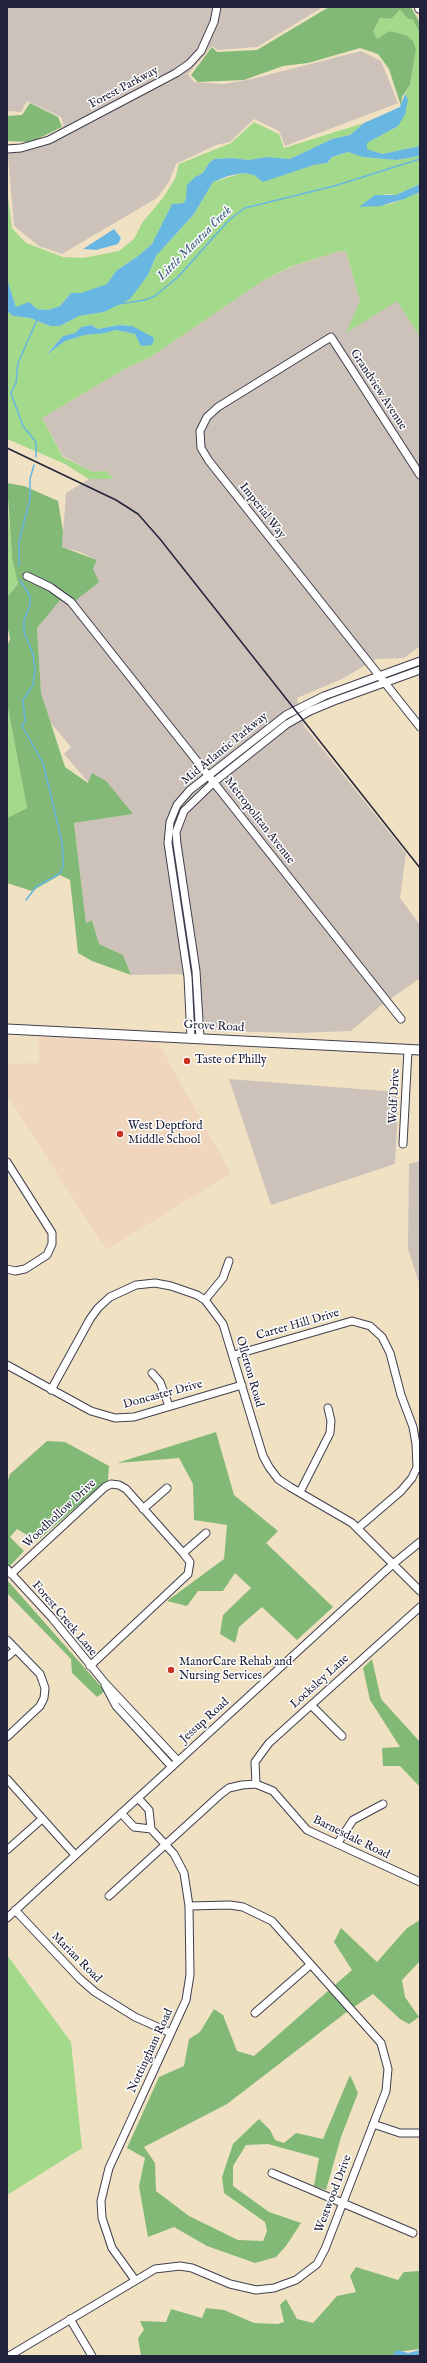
<!DOCTYPE html>
<style>
body{margin:0}
#map{position:relative;width:427px;height:2363px;overflow:hidden;background:#f0e1c3;font-family:"IM FELL English",serif}
canvas{display:block}
.frame{position:absolute;inset:0;border:8px solid #22223b;pointer-events:none}
</style>
<div id="map">
<canvas width="427" height="2363"></canvas>
<div class="frame"></div>
</div>
<script>
const ctx = document.querySelector('canvas').getContext('2d');
ctx.lineJoin = 'round';
function fillPath(path, color) { ctx.fillStyle = color; ctx.fill(path, 'evenodd'); }
const poly = rows => new Path2D(rows.map(r => 'M' + r).join(''));
function stroke(path, color, width, dash) { ctx.strokeStyle = color; ctx.lineWidth = width; ctx.lineCap = dash ? 'butt' : 'round'; ctx.setLineDash(dash || []); ctx.stroke(path); }
function write(font, color, halo, rows, align = 'center') {
  ctx.font = font + ' "IM FELL English",serif'; ctx.lineWidth = 3; ctx.setLineDash([]); ctx.textBaseline = 'middle'; ctx.strokeStyle = halo; ctx.fillStyle = color; for (const [text, x, y, turn = 0] of rows) {
    ctx.save(); ctx.translate(x, y); ctx.rotate((+turn || 0) * Math.PI / 180); ctx.textAlign = isNaN(turn) ? turn : align; if (halo) ctx.strokeText(text, 0, 0); ctx.fillText(text, 0, 0); ctx.restore();
  }
}
const built = poly([
 [38,1035,157,1041,231,1173,106,1250,7,1095,7,1064,39,1063]
]);
const industrial = poly([
 [7,7,323,7,257,47,218,50,212,46,188,74,194,82,224,84,252,79,361,51,381,61,398,103,285,146,279,131,254,119,230,142,216,145,176,164,169,182,157,198,62,254,39,246,14,226,7,144,28,144,53,134,64,126,61,117,27,101,21,112,7,111],
 [346,251,360,301,347,332,397,300,420,337,420,646,404,658,376,659,342,679,297,698,304,726,406,853,400,898,420,925,420,978,379,1007,351,1031,298,1033,212,1031,204,1020,197,995,188,977,180,974,131,975,123,955,99,944,92,920,86,923,74,823,133,814,89,783,64,754,71,747,50,722,41,693,37,628,58,600,93,569,97,560,80,552,62,547,66,493,89,479,113,479,106,471,93,472,63,456,42,418,128,367,149,358,264,280,291,267,336,252],
 [229,1079,399,1092,395,1164,271,1205],
 [420,1161,420,1286,408,1249,409,1164]
]);
const green = poly([
 [400,10,408,19,413,20,420,33,420,146,382,154,367,149,366,143,398,126,408,99,405,94,410,85,416,50,406,35,389,31,377,39,373,31,380,18,391,19],
 [254,122,279,134,284,148,364,123,350,135,332,139,290,159,266,157,249,160,231,158,214,159,209,163,203,173,195,177,184,203,172,204,152,244,138,256,116,271,107,284,81,293,71,293,60,306,48,310,37,309,33,305,16,307,7,279,7,189,12,228,26,243,63,257,83,258,119,251,134,239,142,223,162,199,175,179,179,164,231,143],
 [348,152,363,157,396,160,420,156,420,184,396,195,385,194,360,207,391,204,420,192,420,337,397,301,346,333,360,301,346,251,336,252,290,267,264,280,149,358,128,367,42,418,63,457,93,472,106,471,114,479,89,479,63,463,7,439,7,311,13,316,30,318,49,326,60,326,79,316,104,312,148,275,156,256,194,214,213,182,243,173,254,175,263,181,314,165,327,163,332,157],
 [91,325,98,329,119,325,132,326,142,346,135,334,116,330,85,335,65,341,47,353,63,336,75,333,81,327],
 [7,495,12,558,18,584,7,597],
 [7,703,27,808,7,818],
 [7,1955,71,2042,82,2148,7,2195]
]);
const forest = poly([
 [329,7,411,7,420,23,420,33,413,20,408,19,400,10,391,19,380,18,373,31,377,39,389,31,406,35,413,41,416,50,410,85,402,97,401,106,389,69,378,54,360,48,308,63,283,66,244,80,198,82,191,75,212,47,217,52,257,50],
 [30,103,58,117,62,127,31,142,7,141,7,116,22,115],
 [7,483,24,486,58,501,63,531,62,547,97,560,93,569,99,582,75,601,65,594,37,628,41,693,65,767,88,783,92,773,106,781,133,814,74,823,86,923,92,920,99,944,123,955,131,975,92,961,78,953,70,880,60,875,32,891,7,883,7,818,27,808,7,703,7,646,10,639,7,624,7,597,18,584,12,558],
 [216,1432,234,1495,278,1531,266,1543,333,1607,297,1640,262,1607,239,1627,235,1643,220,1634,223,1615,251,1588,235,1573,223,1591,198,1591,187,1606,167,1601,224,1559,227,1525,194,1520,193,1484,179,1458,117,1463],
 [47,1441,65,1442,109,1466,108,1480,37,1541,17,1529,10,1537,24,1551,7,1569,7,1483,10,1474],
 [7,1580,105,1691,97,1697,72,1673,71,1659,7,1593],
 [372,1659,381,1699,420,1742,420,1787,400,1766,383,1766,382,1748,400,1747,370,1700,363,1668],
 [420,1920,420,1961,402,1980,405,1997,419,2017,409,2024,400,2019,373,1994,348,2011,227,2104,144,2147,155,2163,156,2191,189,2216,238,2240,263,2241,267,2231,265,2222,224,2193,222,2177,233,2144,259,2119,270,2130,275,2140,284,2143,296,2133,323,2139,350,2075,358,2093,341,2137,326,2190,314,2186,319,2158,268,2144,246,2145,233,2166,233,2186,269,2212,301,2223,286,2246,276,2257,255,2263,207,2246,174,2227,148,2237,139,2186,145,2158,127,2148,159,2077,184,2066,189,2039,200,2032,214,2009,223,2015,237,2051,254,2056,352,1970,334,1942,341,1928,377,1962,407,1928],
 [356,2267,398,2280,404,2272,420,2271,420,2349,396,2352,392,2356,141,2356,138,2338,144,2330,140,2321,166,2322,171,2309,202,2318,206,2308,224,2310,254,2323,278,2324,284,2322,280,2305,286,2299,297,2319,313,2323,337,2296,356,2292,350,2276]
]);
const water = poly([
 [405,94,408,99,405,115,398,126,367,143,367,149,382,154,420,146,420,156,396,160,363,157,348,152,332,157,327,163,314,165,263,182,254,175,243,173,228,176,213,182,194,214,156,256,148,275,130,299,104,312,79,316,60,326,50,326,30,318,13,316,7,311,7,279,16,307,29,302,37,309,48,310,60,306,71,293,81,293,107,284,116,271,138,256,152,244,172,204,184,203,186,198,187,185,195,177,203,173,209,163,214,159,231,158,249,160,266,157,290,159,332,139,350,135,364,123,400,107],
 [420,184,420,192,404,199,380,206,359,207,375,195,396,195],
 [114,229,121,238,118,244,96,250,83,249],
 [91,325,98,329,119,325,132,326,153,337,154,340,152,345,141,346,135,334,116,330,105,333,85,335,65,341,46,355,63,336,75,333,81,327],
 [398,2350,408,2353,420,2350,420,2356,391,2356]
]);
const stream = poly([
 [119,304,145,300,155,296,178,277,229,220,245,208,334,186,420,159],
 [36,457,36,442,23,426,11,393,16,383,18,363,37,320],
 [19,566,19,541,30,499,30,479,34,465],
 [20,580,30,596,30,605,24,620,24,632,33,654,35,670,33,685,23,700,25,721,22,726,43,763,62,842,63,855,63,867,59,874,36,887,26,900]
]);
const minor = poly([
 [7,149,21,148,49,140,176,73,189,64,201,51,214,22,217,7],
 [420,475,331,337,218,407,207,417,200,431,201,448,209,461,420,727],
 [27,576,50,587,71,602,401,1019],
 [191,1038,188,977,168,843,170,822,177,805,190,790,286,715,324,696,420,661],
 [200,1038,196,971,177,844,176,832,184,811,214,782,287,724,310,711,334,701,420,670],
 [403,1144,408,1050],
 [7,1162,52,1233,52,1244,47,1255,25,1269,15,1271,7,1269],
 [205,1300,223,1278,229,1261],
 [234,1355,352,1321,370,1326,382,1337,390,1353,401,1395,413,1427,416,1444,417,1467,412,1478,401,1491,358,1528],
 [7,1365,91,1411,115,1418,134,1417,242,1385],
 [152,1373,160,1382,169,1406],
 [51,1390,90,1319,98,1308,110,1297,136,1285,155,1283,171,1286,197,1295,205,1300,223,1324,263,1456,269,1467,278,1479,290,1487,352,1523,420,1591],
 [300,1492,330,1433,331,1421,328,1408],
 [143,1509,167,1488],
 [7,1569,52,1618,105,1683,178,1761],
 [11,1574,105,1487,111,1484,119,1485,126,1489,183,1553],
 [7,1640,40,1674,45,1688,44,1698,40,1706,7,1737],
 [7,1657,16,1649],
 [90,1666,188,1574,190,1562,183,1553,206,1533],
 [105,1685,116,1706,172,1767],
 [311,1705,342,1736],
 [7,1779,75,1855],
 [256,1784,255,1762,269,1743,420,1607],
 [121,1813,134,1827,151,1829],
 [337,1844,353,1820,383,1804],
 [7,1850,42,1819],
 [109,1896,221,1794,229,1788,242,1785,256,1784,273,1791,307,1830,420,1882],
 [15,1910,80,1979,95,1992,135,2017,171,2033],
 [7,1918,393,1564,420,1542],
 [255,2013,310,1965],
 [373,2124,400,2133,420,2133],
 [272,2173,413,2233],
 [135,2280,112,2248,102,2218,101,2201,109,2168,186,2000,190,1975,189,1906,184,1873,174,1854,151,1829,149,1810,138,1798],
 [70,2319,92,2356],
 [9,2356,155,2269,180,2266,192,2268,230,2284,256,2290,274,2288,296,2280,317,2264,325,2249,386,2091,388,2069,381,2043,272,1921,243,1907,230,1905,189,1906]
]);
const major = poly([
 [7,1029,420,1050]
]);
const highway = poly([
 [420,7,420,8]
]);
const rail = poly([
 [7,448,116,500,138,514,160,539,420,868]
]);
const markers = [
 [187,1061,4,"#c8321e"],
 [120,1134,4,"#c8321e"],
 [171,1670,4,"#c8321e"]
];
const streetNames = [
 ["Forest Parkway",124,88,-28],
 ["Grandview Avenue",378,390,57],
 ["Imperial Way",262,511,52],
 ["Mid Atlantic Parkway",225,749,-39],
 ["Metropolitan Avenue",259,821,52],
 ["Grove Road",214,1027,3],
 ["Wolf Drive",395,1096,-87],
 ["Carter Hill Drive",298,1325,-16],
 ["Ollerton Road",249,1372,74],
 ["Doncaster Drive",163,1395,-15],
 ["Woodhollow Drive",60,1514,-43],
 ["Forest Creek Lane",64,1619,50],
 ["Locksley Lane",320,1682,-42],
 ["Jessup Road",205,1721,-42],
 ["Barnesdale Road",351,1838,26],
 ["Marian Road",76,1958,45],
 ["Nottingham Road",151,2051,-65],
 ["Westwood Drive",334,2194,-69]
];
const poiNames = [
 ["Taste of Philly",195,1061],
 ["West Deptford",128,1127],
 ["Middle School",128,1141],
 ["ManorCare Rehab and",179,1663],
 ["Nursing Services",179,1677]
];
const waterNames = [
 ["Little Mantua Creek",195,244,-45]
];
fillPath(built, '#efd6bc');
fillPath(industrial, '#cdc2b9');
fillPath(green, '#a3d98a');
fillPath(forest, '#82b976');
fillPath(water, '#68b6e2');
stroke(stream, '#68b6e2', 1.5);
stroke(minor, '#413f4f', 9);
stroke(major, '#413f4f', 11);
stroke(highway, '#413f4f', 12);
stroke(minor, '#fff', 7);
stroke(major, '#fff', 9);
stroke(highway, '#fff', 10);
stroke(rail, '#22223b', 1.5);
for (const [x, y, r, color] of markers) { const dot = new Path2D(); dot.arc(x, y, r, 0, 2 * Math.PI); ctx.fillStyle = color; ctx.fill(dot); stroke(dot, '#fff', 1.5); }
write('12px', '#22223b', '#fff', streetNames);
write('12px', '#22223b', '#fff', poiNames, 'left');
write('italic 13px', '#3e5d7e', '#fff', waterNames);
</script>
